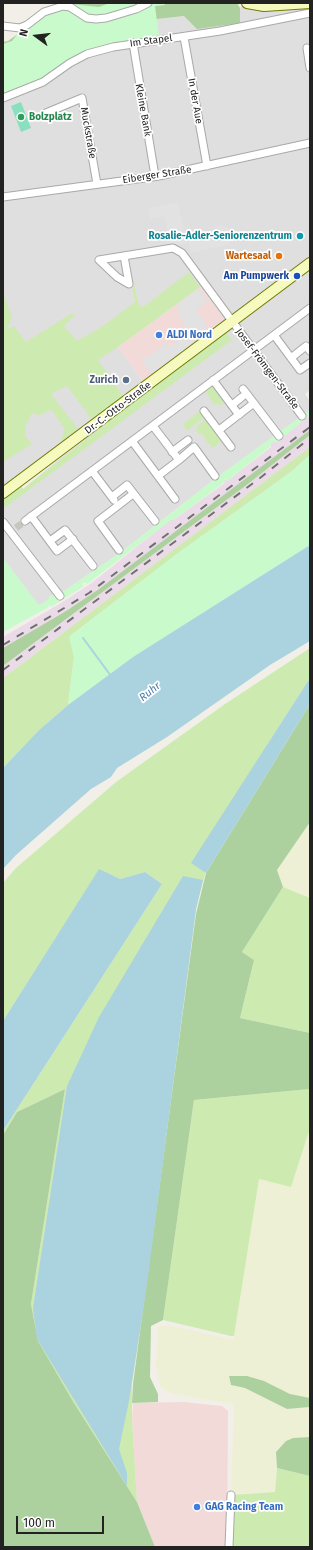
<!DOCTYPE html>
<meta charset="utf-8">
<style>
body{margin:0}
#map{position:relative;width:313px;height:1550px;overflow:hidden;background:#f2efe9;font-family:"Fira Sans",sans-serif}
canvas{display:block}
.frame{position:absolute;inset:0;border:4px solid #222;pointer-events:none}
.north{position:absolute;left:16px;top:16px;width:40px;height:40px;-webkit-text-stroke:3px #fff;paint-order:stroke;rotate:285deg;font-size:11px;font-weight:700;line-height:16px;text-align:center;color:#222}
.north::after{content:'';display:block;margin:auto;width:14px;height:18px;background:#222;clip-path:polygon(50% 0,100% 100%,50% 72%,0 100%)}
.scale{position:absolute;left:16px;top:1516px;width:88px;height:18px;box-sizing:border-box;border:2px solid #222;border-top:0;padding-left:5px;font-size:12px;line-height:14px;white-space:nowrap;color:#222;-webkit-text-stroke:3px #fff;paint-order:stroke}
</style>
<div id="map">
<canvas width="313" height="1550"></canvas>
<div class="frame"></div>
<div class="north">N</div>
<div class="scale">100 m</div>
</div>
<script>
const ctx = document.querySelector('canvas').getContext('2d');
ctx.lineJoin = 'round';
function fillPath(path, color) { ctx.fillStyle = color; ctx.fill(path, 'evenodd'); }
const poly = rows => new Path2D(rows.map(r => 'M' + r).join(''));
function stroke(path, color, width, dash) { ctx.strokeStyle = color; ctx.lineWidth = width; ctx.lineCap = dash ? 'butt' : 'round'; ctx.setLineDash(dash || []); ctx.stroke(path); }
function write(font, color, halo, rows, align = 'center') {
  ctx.font = font + ' "Fira Sans",sans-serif'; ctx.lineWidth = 3.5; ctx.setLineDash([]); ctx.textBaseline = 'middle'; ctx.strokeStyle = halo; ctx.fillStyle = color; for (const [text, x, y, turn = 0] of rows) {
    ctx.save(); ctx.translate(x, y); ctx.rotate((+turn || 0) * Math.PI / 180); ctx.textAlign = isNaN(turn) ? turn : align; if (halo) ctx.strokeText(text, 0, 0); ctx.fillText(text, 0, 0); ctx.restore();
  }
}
const residential = poly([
 [243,3,310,3,310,259,226,321,200,287,118,347,145,384,3,491,3,93,74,56,111,43,157,19,184,16,240,23,240,8],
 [310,267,310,390,305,394,310,401,310,410,216,478,120,553,61,593,40,605,38,605,3,558,3,498,20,485,23,489,58,460]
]);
const commercial = poly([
 [200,287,226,321,145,384,118,347],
 [183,1402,222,1406,228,1411,227,1547,155,1547,137,1502,132,1420,133,1403]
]);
const industrial = poly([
 [310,415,310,430,284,451,99,589,66,611,3,648,3,637,61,603,93,582,170,520,173,520,225,483,224,481,225,479,227,481,271,447,270,444],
 [310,435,310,447,289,463,3,678,3,666,248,484]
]);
const farmland = poly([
 [310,822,310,898,283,887,277,871],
 [310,1128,310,1398,290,1394,264,1381,247,1376,229,1377,231,1385,245,1388,287,1409,310,1407,310,1437,290,1439,276,1452,277,1468,275,1492,232,1495,231,1482,234,1413,233,1404,175,1394,166,1391,160,1386,156,1365,158,1327,161,1325,183,1328,233,1340,259,1179,291,1187]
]);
const grass = poly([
 [189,272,200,287,122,344,98,360,125,399,94,422,67,386,51,394,78,429,61,442,64,428,54,413,50,410,39,415,32,413,25,427,25,436,32,444,3,462,3,292,12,317,7,330,14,326,26,342,72,313,75,315,64,326,77,341,103,326,135,302,132,286,134,284,139,306,143,307],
 [225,332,232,340,3,509,3,499,20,485,23,489,173,371],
 [212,383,225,402,220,406,217,403,214,405,206,392,203,394,202,391],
 [201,410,205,416,187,431,183,424],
 [207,418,222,440,213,448,209,443,208,444,202,433,200,435,196,430,197,429,196,427],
 [310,447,310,455,291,472,177,554,70,636,74,657,68,705,38,731,3,768,3,678],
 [310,648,310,678,269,742,206,870,196,909,146,1291,132,1384,132,1420,137,1502,74,1403,38,1341,31,1304,65,1089,17,1112,3,1135,3,1131,162,884,145,872,120,879,99,870,3,1021,3,883,16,868,116,782,225,704],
 [283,887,310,898,310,1033,240,1018,254,960,242,952],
 [310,1089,310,1128,291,1187,259,1179,234,1336,231,1336,163,1320,194,1100],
 [277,1468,310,1476,310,1547,229,1547,232,1495,275,1492]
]);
const forest = poly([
 [68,3,237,3,240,8,240,23,197,29,184,16,157,19,111,43,74,56,3,93,3,42,8,41,37,20,62,8],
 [310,430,310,435,248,484,3,666,3,648,66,611,99,589],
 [310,704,310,822,277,870,283,887,242,952,254,960,240,1018,310,1033,310,1089,194,1100,163,1320,151,1326,150,1377,158,1394,158,1402,132,1403,133,1384,196,914,206,873],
 [65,1089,31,1304,38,1341,74,1403,137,1502,155,1547,3,1547,3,1135,17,1112],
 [229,1376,247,1376,264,1381,290,1394,310,1398,310,1407,287,1409,245,1388,231,1385],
 [310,1437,310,1476,277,1468,276,1452,286,1441,293,1438]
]);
const park = poly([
 [63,3,99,7,110,3,164,3,165,5,155,6,159,37,131,40,81,53,41,80,3,95,3,44,12,41,19,32,27,28,31,19,41,9],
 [310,410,310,415,303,422,302,421,299,422,300,424,276,443,274,441,270,444,271,446,227,481,225,479,224,480,225,482,173,520,171,520,87,584,85,582,82,584,84,586,51,607,50,605,47,608,3,632,3,558,38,604,40,605,48,600,49,596,61,593,120,553,216,478],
 [310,455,310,545,133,657,68,705,74,657,69,637,177,554,291,472]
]);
const pitch = poly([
 [21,102,31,128,21,132,11,106]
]);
const parking = poly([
 [178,202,187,243,170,246,164,216,150,219,148,208],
 [222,225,230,229,228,233,232,236,228,245,191,253,188,237,216,230,215,226],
 [198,289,207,301,196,310,207,325,204,328,207,332,152,374,142,361,166,343,169,347,190,332,177,314,180,311,177,305]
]);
const water = poly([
 [310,545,310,641,270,665,167,737,117,768,111,777,91,789,16,855,3,869,3,768,38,731,68,705,133,657],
 [310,678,310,704,206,873,191,863],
 [99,869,120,879,145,872,162,884,3,1131,3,1021],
 [183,876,203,880,196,909,146,1291,129,1401,119,1449,127,1473,127,1486,37,1339,33,1308,67,1086,99,1017]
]);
const stream = poly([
 [83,638,111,676]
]);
const streetTunnel = poly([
 [16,528,25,521]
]);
const street = poly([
 [3,26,20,28,27,25,44,12,63,6,70,7,87,18,96,19,106,18,136,9,148,3],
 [184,37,207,166],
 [133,43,155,176],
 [307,48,310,68],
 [3,98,43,82,70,63,87,54,113,47,220,31,310,13],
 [46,113,82,98,97,184],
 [3,197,159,176,310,143],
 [124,256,129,284,117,277,99,260,173,248,182,253,302,416],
 [274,335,300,370,310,363],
 [291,358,306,346,310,351],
 [213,380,239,415],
 [243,389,279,436],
 [232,405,242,397],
 [204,411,231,447],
 [153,426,179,460,194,447,215,476],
 [219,430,254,403],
 [132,441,175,499],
 [172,452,188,440],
 [92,471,114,500],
 [158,476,179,460],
 [112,497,127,485,155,521],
 [31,516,57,551,73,539],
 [25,521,310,308],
 [3,522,60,596],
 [50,541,65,530,93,566],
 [119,550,98,521,133,494],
 [229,1547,231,1495]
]);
const secondary = poly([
 [247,3,264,6,310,3],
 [3,493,310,263]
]);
const rail = poly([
 [3,645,89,593,310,427],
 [3,670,260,478,310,438]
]);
const markers = [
 [21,117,4,"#2e9e5b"],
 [300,236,4,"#0f9aa8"],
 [279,256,4,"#e8710a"],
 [297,276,4,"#1a4fb4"],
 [159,335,4,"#3f7fe0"],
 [126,380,4,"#5c6f8a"],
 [197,1507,4,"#3f7fe0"]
];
const streetNames = [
 ["Im Stapel",151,41,-8],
 ["In der Aue",195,101,80],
 ["Kleine Bank",143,110,80],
 ["Muckstraße",88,133,80],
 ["Eiberger Straße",157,175,-9],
 ["Josef-Frömgen-Straße",267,369,53],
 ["Dr.-C.-Otto-Straße",118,408,-37]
];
const leisureNames = [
 ["Bolzplatz",29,117]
];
const cultureNames = [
 ["Rosalie-Adler-Seniorenzentrum",292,236]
];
const foodNames = [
 ["Wartesaal",271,256]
];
const transitNames = [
 ["Am Pumpwerk",289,276]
];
const shopNames = [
 ["ALDI Nord",167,335],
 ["GAG Racing Team",205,1507]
];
const serviceNames = [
 ["Zurich",118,380]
];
const waterNames = [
 ["Ruhr",150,692,-38]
];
fillPath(residential, '#e0dfdf');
fillPath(commercial, '#f2dad9');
fillPath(industrial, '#ebdbe8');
fillPath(farmland, '#eef0d5');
fillPath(grass, '#cdebb0');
fillPath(forest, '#add19e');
fillPath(park, '#c8facc');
fillPath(pitch, '#88e0be');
fillPath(parking, '#e2e2e2');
fillPath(water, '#aad3df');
stroke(stream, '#aad3df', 2);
stroke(streetTunnel, '#c8c6c1', 7, [7, 3.5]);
stroke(street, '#a9a9a9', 9);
stroke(secondary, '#707d05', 12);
stroke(street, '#fff', 7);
stroke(secondary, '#f7fabf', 10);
stroke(rail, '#707070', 2, [8, 8]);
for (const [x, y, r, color] of markers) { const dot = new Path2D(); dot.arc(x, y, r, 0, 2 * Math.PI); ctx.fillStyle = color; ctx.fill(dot); stroke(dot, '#fff', 1.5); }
write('10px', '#222', '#fff', streetNames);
write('bold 10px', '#27864d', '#fff', leisureNames, 'left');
write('bold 10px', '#0d838f', '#fff', cultureNames, 'right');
write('bold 10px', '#c56008', '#fff', foodNames, 'right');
write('bold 10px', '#164399', '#fff', transitNames, 'right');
write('bold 10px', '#366cbe', '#fff', shopNames, 'left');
write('bold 10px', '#4e5e75', '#fff', serviceNames, 'right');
write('italic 11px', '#4a7aab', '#fff', waterNames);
</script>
